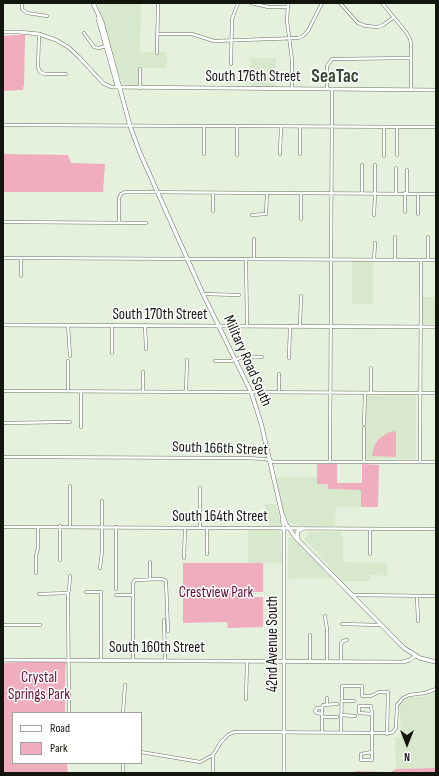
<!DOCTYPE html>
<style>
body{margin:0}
#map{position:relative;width:439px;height:776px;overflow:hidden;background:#e5f1dc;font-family:"Sofia Sans Condensed",sans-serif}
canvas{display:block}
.frame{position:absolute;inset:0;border:4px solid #11150e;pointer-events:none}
.legend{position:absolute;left:12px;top:712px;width:130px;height:52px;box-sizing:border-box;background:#fff;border:1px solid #a0a19f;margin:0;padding:5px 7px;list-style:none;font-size:12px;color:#11150e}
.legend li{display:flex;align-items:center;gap:8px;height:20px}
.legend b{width:20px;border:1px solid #a0a19f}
.north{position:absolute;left:387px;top:724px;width:40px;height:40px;-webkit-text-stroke:3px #fff;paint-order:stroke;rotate:180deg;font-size:11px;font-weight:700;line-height:16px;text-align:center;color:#11150e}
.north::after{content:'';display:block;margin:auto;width:14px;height:18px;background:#11150e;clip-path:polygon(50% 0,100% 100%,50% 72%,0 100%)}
</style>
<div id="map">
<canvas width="439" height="776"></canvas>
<div class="frame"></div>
<ul class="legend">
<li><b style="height:5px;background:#fff"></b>Road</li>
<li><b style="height:11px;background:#efadbe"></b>Park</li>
</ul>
<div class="north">N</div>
</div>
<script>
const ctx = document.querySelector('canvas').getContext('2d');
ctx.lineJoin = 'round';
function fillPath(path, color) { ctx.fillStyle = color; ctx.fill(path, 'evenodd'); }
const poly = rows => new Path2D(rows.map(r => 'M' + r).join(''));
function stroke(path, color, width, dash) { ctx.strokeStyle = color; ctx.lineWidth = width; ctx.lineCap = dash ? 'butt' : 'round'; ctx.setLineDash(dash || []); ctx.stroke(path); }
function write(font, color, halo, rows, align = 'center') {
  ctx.font = font + ' "Sofia Sans Condensed",sans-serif'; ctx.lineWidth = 3; ctx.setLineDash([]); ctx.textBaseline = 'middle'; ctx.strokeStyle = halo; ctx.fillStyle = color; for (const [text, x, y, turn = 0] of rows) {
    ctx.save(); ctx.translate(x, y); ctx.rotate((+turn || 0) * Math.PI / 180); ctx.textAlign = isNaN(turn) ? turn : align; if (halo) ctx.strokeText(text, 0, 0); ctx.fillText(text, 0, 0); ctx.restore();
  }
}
const built = poly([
 [97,3,141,3,140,52,167,52,167,68,140,68,140,85,122,84],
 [250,58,276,58,275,86,250,86],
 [352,261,373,261,373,304,352,304],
 [422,297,436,297,436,324,424,324,422,322],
 [365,396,416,396,416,459,365,459],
 [275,477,317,477,317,484,328,484,328,489,361,490,361,507,336,507,335,526,293,525,289,523,284,513],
 [264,504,276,504,281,522,279,526,270,526],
 [248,530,279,530,281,534,282,563,248,563],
 [308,532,341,532,341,537,343,537,343,562,387,563,387,576,370,575,370,581,343,581,304,539,308,535],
 [290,537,292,538,332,578,288,579,288,539],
 [436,692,436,768,396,769,395,737,401,737,400,706,403,702,411,697,425,697]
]);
const green = poly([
 [17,35,25,35,24,87,23,87,23,90,3,91,3,36],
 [3,154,68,155,71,163,105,164,103,192,3,192],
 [396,431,396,456,395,457,372,456,374,446,379,439,387,433],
 [317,464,337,464,337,483,362,483,362,464,379,465,378,507,361,507,361,490,328,489,328,484,317,484],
 [183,563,263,563,263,592,250,592,250,597,263,597,263,627,228,628,227,622,183,623],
 [25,662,66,662,65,676,65,713,13,713,13,763,67,763,68,773,3,773,3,663],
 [436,768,436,773,353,773,356,771,391,772,396,769]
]);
const minor = poly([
 [22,3,22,9,27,13,47,16],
 [251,3,268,7,287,7],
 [288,3,287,21,292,60,292,88],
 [340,3,358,23,366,26,378,27,383,25,394,17],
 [382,3,406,32,410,39,411,44,411,90],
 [84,33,94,47,99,48,106,46],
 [39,34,38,67,40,72,45,74,66,74],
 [157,34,192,34,214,41,298,38,303,36,308,31,322,3],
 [157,53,158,3],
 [231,64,232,19,238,3],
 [140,88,140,69],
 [327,88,327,66,332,59,411,58],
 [3,125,436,127],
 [384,127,384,156],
 [397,127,397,155],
 [204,154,204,127],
 [280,154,281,127],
 [300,154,300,127],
 [237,155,237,127],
 [362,165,362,194],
 [375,165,375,194],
 [407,170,407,193],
 [301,193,301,219],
 [396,194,396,168],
 [213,211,213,193],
 [405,212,405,193],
 [418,214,418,194],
 [252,215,266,214,267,193],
 [374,215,375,194],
 [3,222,146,223],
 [119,222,119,198,121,194,125,192,436,194],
 [428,237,428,260],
 [254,239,254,259],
 [3,258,436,260],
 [21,258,21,276],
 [246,259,247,326],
 [374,260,375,243],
 [395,260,395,237],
 [203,294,239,295],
 [68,325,70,356],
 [112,325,112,353],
 [145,325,146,349],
 [300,326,301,296],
 [289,358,290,326],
 [215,361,231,361,240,358,262,357],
 [371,368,371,393],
 [143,372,143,392],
 [3,391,436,393],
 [68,391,68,361],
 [186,392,187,360],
 [279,392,279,374],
 [3,423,70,422],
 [364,424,365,393],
 [81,427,81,392],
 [364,428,364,462],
 [3,457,247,458,265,459,274,462,436,462],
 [330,462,332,89],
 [420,462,421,260],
 [70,486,70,527],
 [200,488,200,528],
 [60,526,60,560],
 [3,527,436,529],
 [116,527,116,589],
 [370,529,370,554],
 [207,554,207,528],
 [184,558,185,528],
 [100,568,102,551,102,501],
 [36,573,36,556,38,548,38,527],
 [150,579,150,562],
 [86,592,101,592,101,660],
 [39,594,68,593],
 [116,595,133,595],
 [353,595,436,596],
 [417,596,418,621],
 [325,616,327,629,327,661],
 [164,620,165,660],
 [342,624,381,625],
 [3,625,40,625],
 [133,660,133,583,135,580,162,579,166,581,168,631],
 [310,661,310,635],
 [341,661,341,644,343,641,347,640],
 [327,698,327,704],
 [246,699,247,661],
 [342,701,354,701],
 [359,706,371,706,372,714,359,713,359,706],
 [322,708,317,708,315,711,317,713,322,714],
 [69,713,68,593,69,590,70,576],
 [123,713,125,685],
 [372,714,372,752],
 [341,715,355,716],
 [322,717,337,717],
 [322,732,322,708,323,705,337,704],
 [341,733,342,686,362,686,362,696,371,696,379,692,388,692,387,734],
 [141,752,200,762,213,755,221,742,228,735,234,732,390,733,393,732,396,728,397,705,403,698,409,695,425,693,436,689],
 [372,752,372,760,361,760,361,754,372,752],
 [123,773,123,763],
 [213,773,213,756]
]);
const tertiary = poly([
 [3,32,19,32,39,34,56,40,68,47,79,57,103,83,111,87,436,90],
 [3,325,436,327],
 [282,517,284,532,284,773],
 [3,660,403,662,410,660,415,656]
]);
const secondary = poly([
 [93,3,102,22,130,126,140,153,203,294,251,392,261,423,282,514,286,524,296,538,404,648,420,658,436,662],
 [98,18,117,85],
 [298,539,297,532,303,528]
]);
const streetNames = [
 ["South 176th Street",253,77],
 ["South 170th Street",160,315],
 ["Military Road South",247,361,66],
 ["South 166th Street",220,449,2],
 ["South 164th Street",220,517],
 ["42nd Avenue South",273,644,-90],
 ["South 160th Street",157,648]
];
const parkNames = [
 ["Crestview Park",216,593],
 ["Crystal",39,678],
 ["Springs Park",39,695]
];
const districtNames = [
 ["SeaTac",335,77]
];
fillPath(built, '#d7e8cc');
fillPath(green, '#efadbe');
stroke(minor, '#66715e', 3.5);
stroke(tertiary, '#66715e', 4);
stroke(secondary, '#66715e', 4.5);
stroke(minor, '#fff', 2.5);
stroke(tertiary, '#fff', 3);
stroke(secondary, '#fff', 3.5);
write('15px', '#11150e', '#fff', streetNames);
write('15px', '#660b32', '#fff', parkNames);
write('bold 19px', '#3c4635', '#fff', districtNames);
</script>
